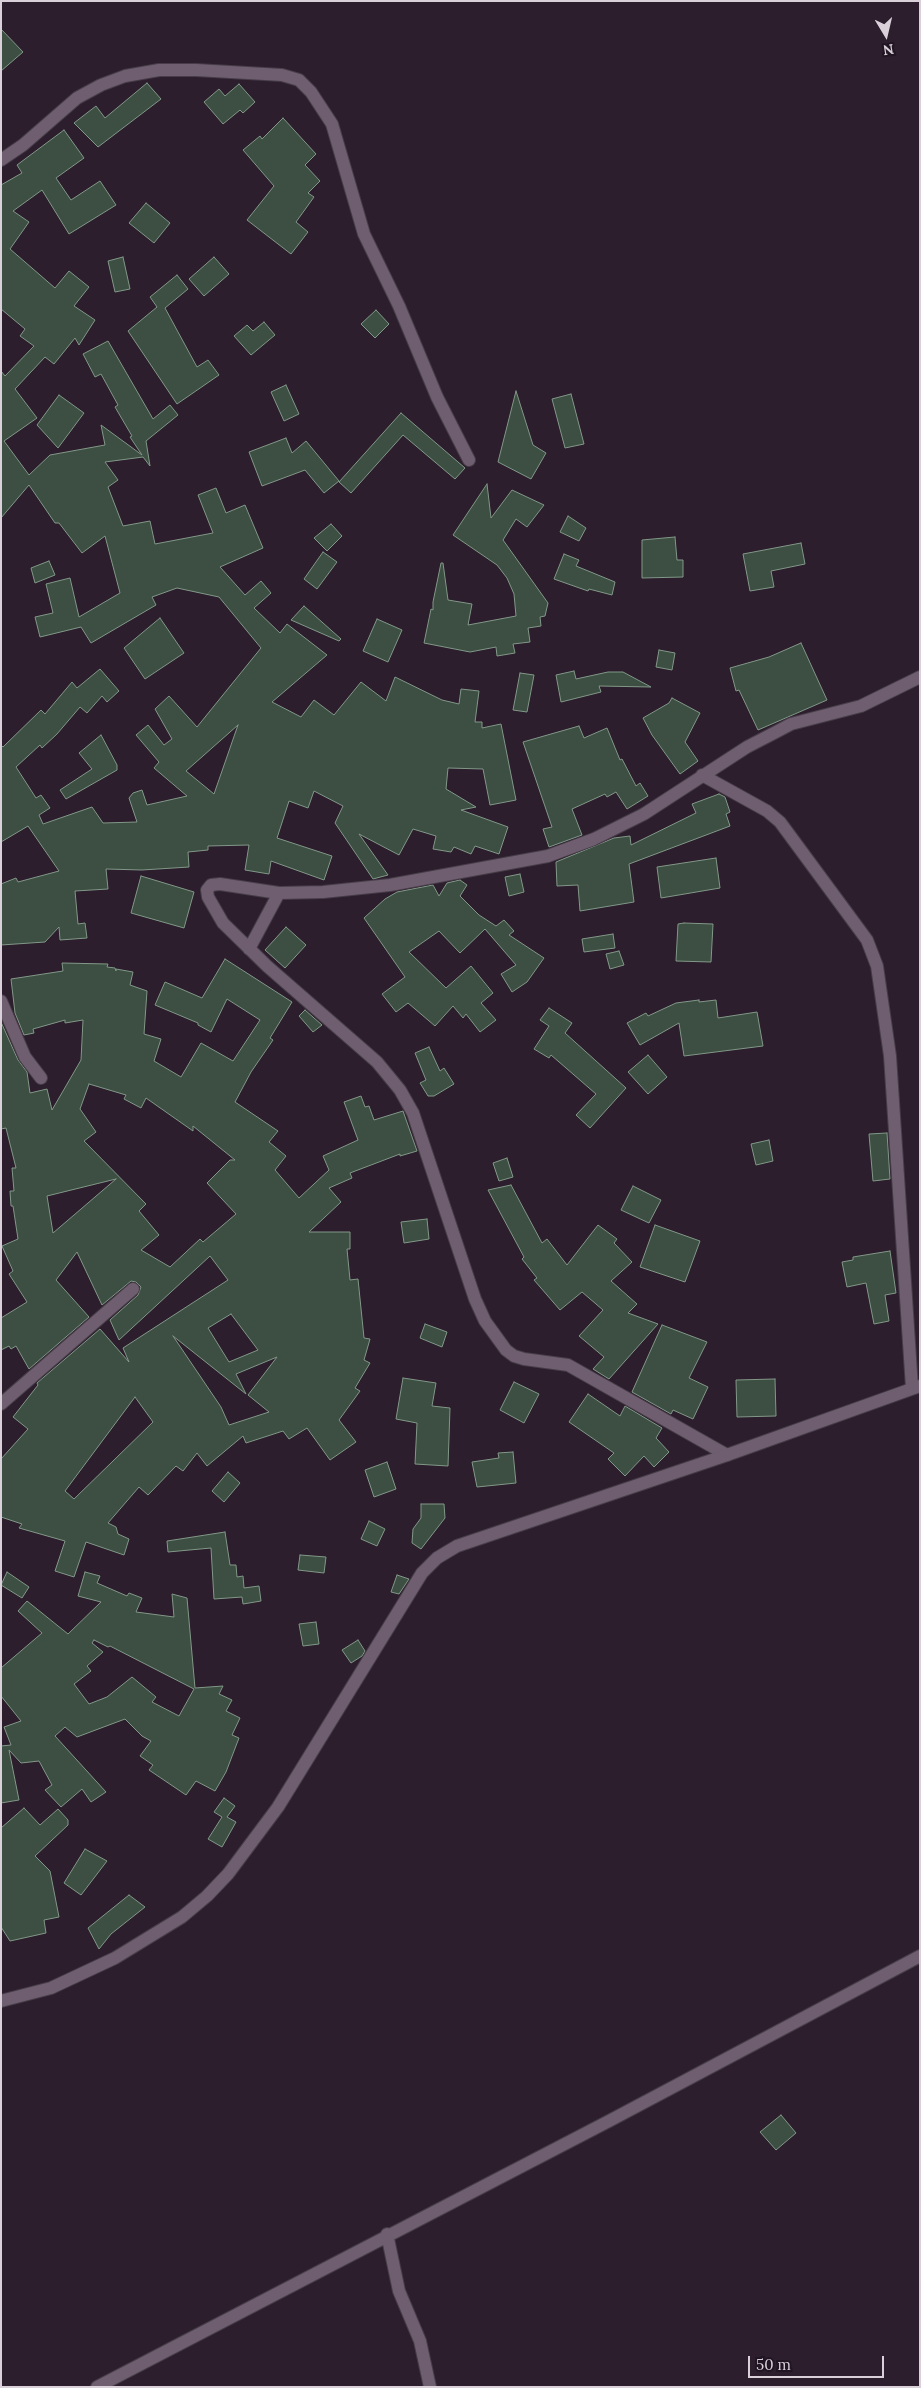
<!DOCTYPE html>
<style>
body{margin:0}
#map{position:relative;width:921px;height:2388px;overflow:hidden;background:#2c1e2d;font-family:Lora,serif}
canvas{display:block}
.frame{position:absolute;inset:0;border:2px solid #d9d0da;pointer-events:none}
.north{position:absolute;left:861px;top:10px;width:50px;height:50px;-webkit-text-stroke:4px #221523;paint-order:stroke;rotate:171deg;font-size:14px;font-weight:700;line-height:20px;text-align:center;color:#d9d0da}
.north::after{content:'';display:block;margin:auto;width:18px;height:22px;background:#d9d0da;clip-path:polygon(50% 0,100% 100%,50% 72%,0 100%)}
.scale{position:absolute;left:748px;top:2356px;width:136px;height:22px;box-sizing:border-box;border:2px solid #d9d0da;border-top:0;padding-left:6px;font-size:15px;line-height:18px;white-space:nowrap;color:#d9d0da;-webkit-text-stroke:4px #221523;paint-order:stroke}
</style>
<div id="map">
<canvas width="921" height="2388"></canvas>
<div class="frame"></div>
<div class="north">N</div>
<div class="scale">50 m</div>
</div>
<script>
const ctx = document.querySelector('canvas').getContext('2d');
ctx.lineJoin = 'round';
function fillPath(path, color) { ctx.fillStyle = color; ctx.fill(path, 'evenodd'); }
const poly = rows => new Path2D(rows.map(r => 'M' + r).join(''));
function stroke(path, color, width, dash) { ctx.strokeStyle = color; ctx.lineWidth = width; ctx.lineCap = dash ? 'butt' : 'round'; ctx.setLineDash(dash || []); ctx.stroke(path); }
const building = poly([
 [1,29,23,52,1,71,1,29],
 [147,83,161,99,98,147,74,123,96,106,105,118,147,83],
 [239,84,255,102,243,113,240,110,223,124,204,102,219,89,225,96,239,84],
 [283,118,316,154,305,165,320,181,308,193,314,197,296,222,308,232,291,254,247,220,274,186,243,150,260,136,262,139,283,118],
 [64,130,84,158,56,178,71,200,100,181,116,205,69,234,42,190,13,211,29,222,10,249,55,288,69,271,89,287,74,306,95,320,79,345,75,338,54,364,45,357,15,389,37,418,4,441,29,475,50,455,105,445,101,425,142,455,130,437,132,436,115,407,118,405,101,374,95,377,83,354,108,341,153,419,170,405,178,415,146,441,150,466,143,457,105,462,118,480,108,487,123,526,150,521,155,544,213,533,198,495,216,488,226,513,245,505,263,548,220,567,245,595,261,581,271,593,254,608,280,633,287,624,327,655,272,702,301,717,314,700,334,715,361,682,386,701,395,677,442,700,459,704,461,689,479,691,475,722,482,722,482,728,501,724,516,800,490,805,483,769,448,768,446,789,476,807,461,810,508,827,499,854,475,846,471,854,454,847,451,852,433,849,436,836,413,829,399,855,359,834,388,875,373,879,335,823,343,806,314,791,308,808,289,801,277,838,332,856,324,880,271,861,269,874,245,870,249,845,208,846,208,850,188,852,189,867,142,870,106,869,108,889,75,891,78,924,85,923,87,938,60,940,59,927,45,942,1,945,1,884,16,878,18,882,59,871,28,826,1,842,1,745,3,747,41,710,45,714,72,682,77,688,100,669,119,691,107,702,102,696,87,713,80,707,57,734,42,748,40,745,16,767,36,798,41,795,50,808,39,815,43,824,92,807,103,823,137,822,129,798,133,793,142,790,147,805,187,796,154,768,159,762,136,735,148,725,164,745,172,739,155,709,169,696,197,727,261,648,219,597,177,588,152,597,156,605,91,643,81,627,40,637,35,617,53,613,46,584,70,578,79,617,120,593,105,536,82,553,59,523,55,523,29,485,1,518,1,371,5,376,34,346,20,336,25,329,1,309,1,185,22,173,17,165,64,130],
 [238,725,214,794,186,771,238,725],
 [146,203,170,223,154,243,129,223,146,203],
 [123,257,130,289,115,292,108,261,123,257],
 [214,257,229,274,204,296,189,279,214,257],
 [177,275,188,289,165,308,197,367,208,360,219,375,177,404,128,331,157,307,150,297,177,275],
 [376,310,389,324,375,338,361,324,376,310],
 [264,322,275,335,251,355,234,336,247,325,253,331,264,322],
 [286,385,299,414,284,421,271,392,286,385],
 [516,391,533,445,546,453,531,479,498,462,516,391],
 [571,394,584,444,565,448,552,399,571,394],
 [59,395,84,413,58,448,37,425,59,395],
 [401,413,465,468,455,479,403,435,351,493,339,482,401,413],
 [286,438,292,453,306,441,339,481,324,493,305,470,262,486,249,452,286,438],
 [487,484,491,518,512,490,544,505,527,527,516,519,503,540,548,603,545,616,540,617,541,626,528,628,530,642,513,644,515,653,497,656,496,647,470,652,424,643,431,609,433,610,433,602,441,563,443,563,448,600,472,604,468,625,516,616,514,594,507,578,497,565,453,535,487,484],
 [568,516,586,528,579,541,560,532,568,516],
 [331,524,342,536,327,551,314,538,331,524],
 [675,537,677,560,683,560,683,577,642,578,642,540,675,537],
 [801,543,805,564,771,571,774,587,750,591,743,554,801,543],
 [323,552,337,562,317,589,304,579,323,552],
 [564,554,579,560,576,566,615,582,612,595,589,589,588,591,554,579,564,554],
 [49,561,55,575,35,583,31,568,49,561],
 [304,606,341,639,339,641,291,620,304,606],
 [160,618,184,653,145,679,124,648,160,618],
 [377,619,402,630,388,662,363,651,377,619],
 [801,643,827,700,758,730,739,690,736,691,730,668,769,657,801,643],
 [659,650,675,653,672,670,656,667,659,650],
 [574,671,576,679,608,672,623,672,651,687,599,686,601,692,561,702,556,675,574,671],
 [520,673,534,675,527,712,513,710,520,673],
 [672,698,700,713,685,742,698,761,680,774,652,735,643,718,669,703,672,698],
 [579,726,584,738,607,728,620,760,622,759,636,786,640,783,648,796,627,809,616,792,607,797,605,794,572,809,582,835,549,847,543,829,552,827,523,742,579,726],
 [101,735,117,765,117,770,66,799,60,790,92,769,79,753,101,735],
 [719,794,725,797,730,812,726,814,730,826,629,864,634,902,580,911,578,885,557,886,556,862,614,838,630,836,631,845,696,813,692,804,719,794],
 [716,858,720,888,661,898,657,867,716,858],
 [520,874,524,892,509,896,505,877,520,874],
 [141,876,194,892,184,928,131,913,141,876],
 [460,880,467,885,460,896,479,915,496,926,504,920,514,931,509,935,544,958,527,982,512,992,501,974,516,965,485,929,460,953,439,931,409,952,446,988,471,966,493,993,481,1003,496,1020,480,1032,466,1014,463,1018,453,1006,435,1026,408,1003,396,1012,382,994,405,977,364,918,385,899,397,892,433,885,439,896,447,883,460,880],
 [684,923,713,924,711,962,676,961,678,924,684,923],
 [286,927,306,945,285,968,265,950,286,927],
 [613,934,615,948,584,952,582,939,613,934],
 [619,951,624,965,610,969,606,954,619,951],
 [225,959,292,1002,270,1038,273,1040,251,1072,235,1102,278,1131,269,1142,286,1156,275,1170,299,1198,329,1170,323,1156,358,1140,344,1102,361,1096,365,1107,369,1106,374,1120,403,1111,417,1151,400,1156,400,1154,350,1173,352,1178,329,1188,341,1202,309,1232,350,1232,350,1249,347,1249,350,1280,358,1279,364,1338,370,1339,364,1360,370,1363,355,1388,360,1391,339,1420,356,1442,330,1460,307,1428,289,1439,283,1431,246,1443,243,1436,207,1466,197,1453,183,1471,176,1466,148,1495,139,1487,108,1523,116,1527,118,1534,129,1539,124,1555,86,1542,74,1577,55,1571,65,1541,19,1528,22,1524,1,1517,1,1459,28,1429,13,1417,38,1385,37,1383,100,1329,129,1362,123,1348,228,1280,210,1256,119,1340,110,1320,138,1295,141,1287,136,1282,131,1281,102,1305,77,1252,56,1280,89,1317,29,1369,16,1346,11,1349,9,1346,1,1350,1,1318,27,1302,9,1274,13,1271,2,1246,18,1239,13,1206,11,1206,10,1191,14,1191,12,1168,16,1168,6,1128,1,1129,1,1022,18,1060,27,1072,30,1093,47,1089,52,1110,81,1060,83,1020,65,1023,65,1020,33,1029,34,1033,24,1035,15,1013,11,979,63,971,62,963,108,964,107,967,115,968,116,971,116,969,133,972,130,985,147,991,144,1034,161,1039,154,1061,181,1077,201,1043,233,1061,260,1020,227,999,211,1032,198,1025,198,1023,155,1005,165,982,202,998,225,959],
 [89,1084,126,1095,124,1099,141,1108,146,1098,193,1131,193,1126,235,1160,230,1160,207,1183,236,1214,203,1242,200,1239,170,1267,141,1250,159,1235,139,1211,146,1204,84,1141,96,1132,80,1109,89,1084],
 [116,1179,53,1233,47,1196,116,1179],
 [231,1314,258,1350,229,1362,208,1328,231,1314],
 [173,1336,246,1394,236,1374,277,1357,248,1395,269,1412,229,1425,221,1407,173,1336],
 [135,1397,153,1422,74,1499,65,1491,135,1397],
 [699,1000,699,1002,716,1000,718,1018,757,1012,763,1046,684,1056,679,1023,640,1045,627,1023,646,1013,648,1016,676,1003,699,1000],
 [549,1008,572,1023,565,1033,626,1088,590,1128,576,1115,596,1094,551,1055,549,1058,534,1049,549,1026,540,1020,549,1008],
 [305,1010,322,1025,313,1032,299,1016,305,1010],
 [429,1047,440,1071,444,1068,454,1084,434,1096,428,1096,420,1083,426,1080,415,1053,429,1047],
 [648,1055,667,1077,648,1094,628,1072,648,1055],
 [887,1133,890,1179,873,1181,869,1134,887,1133],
 [769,1140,773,1161,756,1165,751,1144,769,1140],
 [507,1158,513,1177,499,1181,493,1163,507,1158],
 [511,1185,542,1243,547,1239,567,1265,598,1225,617,1239,614,1243,632,1262,611,1281,637,1304,628,1313,658,1324,609,1379,593,1369,604,1357,579,1336,603,1310,582,1292,560,1310,534,1280,537,1278,522,1259,524,1257,488,1190,511,1185],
 [633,1186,661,1200,649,1223,621,1210,633,1186],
 [427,1219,429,1239,404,1243,401,1222,427,1219],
 [655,1225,700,1241,685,1282,640,1267,655,1225],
 [890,1251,896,1293,885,1295,889,1321,874,1324,866,1283,847,1287,842,1262,853,1260,853,1257,890,1251],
 [425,1324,447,1332,442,1347,420,1338,425,1324],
 [662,1325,707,1342,689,1378,708,1387,693,1419,673,1410,671,1414,632,1392,662,1325],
 [403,1378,436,1383,432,1406,450,1408,448,1466,415,1464,417,1423,396,1419,403,1378],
 [775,1379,776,1416,737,1417,736,1380,775,1379],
 [514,1382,539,1394,524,1423,500,1410,514,1382],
 [588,1394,620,1416,625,1406,662,1428,656,1438,669,1452,654,1467,644,1456,625,1476,608,1459,614,1453,569,1422,588,1394],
 [513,1452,516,1483,477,1487,472,1462,499,1458,498,1453,513,1452],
 [387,1462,396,1489,374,1497,365,1470,387,1462],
 [228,1472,240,1483,224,1502,212,1491,228,1472],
 [421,1504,444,1504,445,1518,421,1549,412,1543,413,1529,421,1518,421,1504],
 [369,1521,385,1529,377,1546,361,1539,369,1521],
 [225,1532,230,1565,236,1565,237,1577,243,1576,244,1588,259,1586,261,1601,243,1604,242,1597,214,1599,211,1548,168,1552,167,1541,225,1532],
 [300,1555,326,1557,324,1573,298,1570,300,1555],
 [7,1572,29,1587,22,1598,1,1585,7,1572],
 [85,1572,100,1576,97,1583,127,1596,129,1593,142,1598,136,1612,174,1617,172,1594,187,1598,195,1688,223,1686,219,1694,232,1700,226,1711,240,1718,232,1735,239,1738,226,1772,215,1791,196,1781,186,1795,149,1770,153,1765,140,1756,151,1741,142,1736,125,1719,77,1737,65,1727,55,1736,106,1792,91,1802,82,1789,61,1807,45,1790,52,1785,39,1761,21,1763,9,1750,19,1800,1,1803,1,1746,11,1745,4,1727,21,1721,1,1696,1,1668,42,1633,18,1611,27,1601,68,1634,101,1602,78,1596,85,1572],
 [94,1640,108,1647,110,1646,194,1689,179,1716,152,1702,156,1697,132,1677,107,1697,89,1704,74,1684,91,1671,87,1666,103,1652,92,1643,94,1640],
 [397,1575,409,1579,399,1594,391,1592,397,1575],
 [316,1622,319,1644,303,1646,299,1624,316,1622],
 [358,1640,365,1651,362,1656,351,1663,342,1650,358,1640],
 [224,1798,235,1806,227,1817,236,1822,222,1847,208,1839,222,1817,214,1812,224,1798],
 [24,1808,40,1825,58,1809,68,1820,68,1825,35,1856,50,1871,59,1917,44,1920,46,1933,10,1941,1,1927,1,1828,24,1808],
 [85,1849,107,1861,81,1895,64,1883,85,1849],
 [129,1895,145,1907,111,1934,99,1949,88,1928,129,1895],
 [781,2115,796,2133,776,2150,760,2132,781,2115]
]);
const street = poly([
 [1,160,23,145,77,98,101,85,125,76,159,70,196,70,282,75,299,80,311,92,332,124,364,234,399,306,437,397,469,460],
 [702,775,767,811,780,822,867,940,877,966,890,1056,912,1388],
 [249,949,279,893],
 [1,1001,25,1057,41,1078],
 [1,1404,133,1289],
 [727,1455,568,1365,524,1359,514,1356,506,1350,485,1321,475,1299,413,1113,400,1090,377,1062,267,966,223,923,208,897,207,890,211,885,220,884,279,893,323,892,390,885,548,856,594,839,644,814,747,747,776,732,791,724,861,706,920,677],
 [387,2234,399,2291,420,2341,430,2387],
 [97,2387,609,2121,920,1956]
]);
const secondary = poly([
 [1,2001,51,1988,115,1958,182,1917,207,1896,228,1874,278,1807,422,1573,437,1558,457,1546,727,1455,920,1386]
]);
fillPath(building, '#3c4f42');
stroke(building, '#829888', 1);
stroke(street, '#473c48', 14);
stroke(secondary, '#473c48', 14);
stroke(street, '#6e5e6f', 12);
stroke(secondary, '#6e5e6f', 12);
</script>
